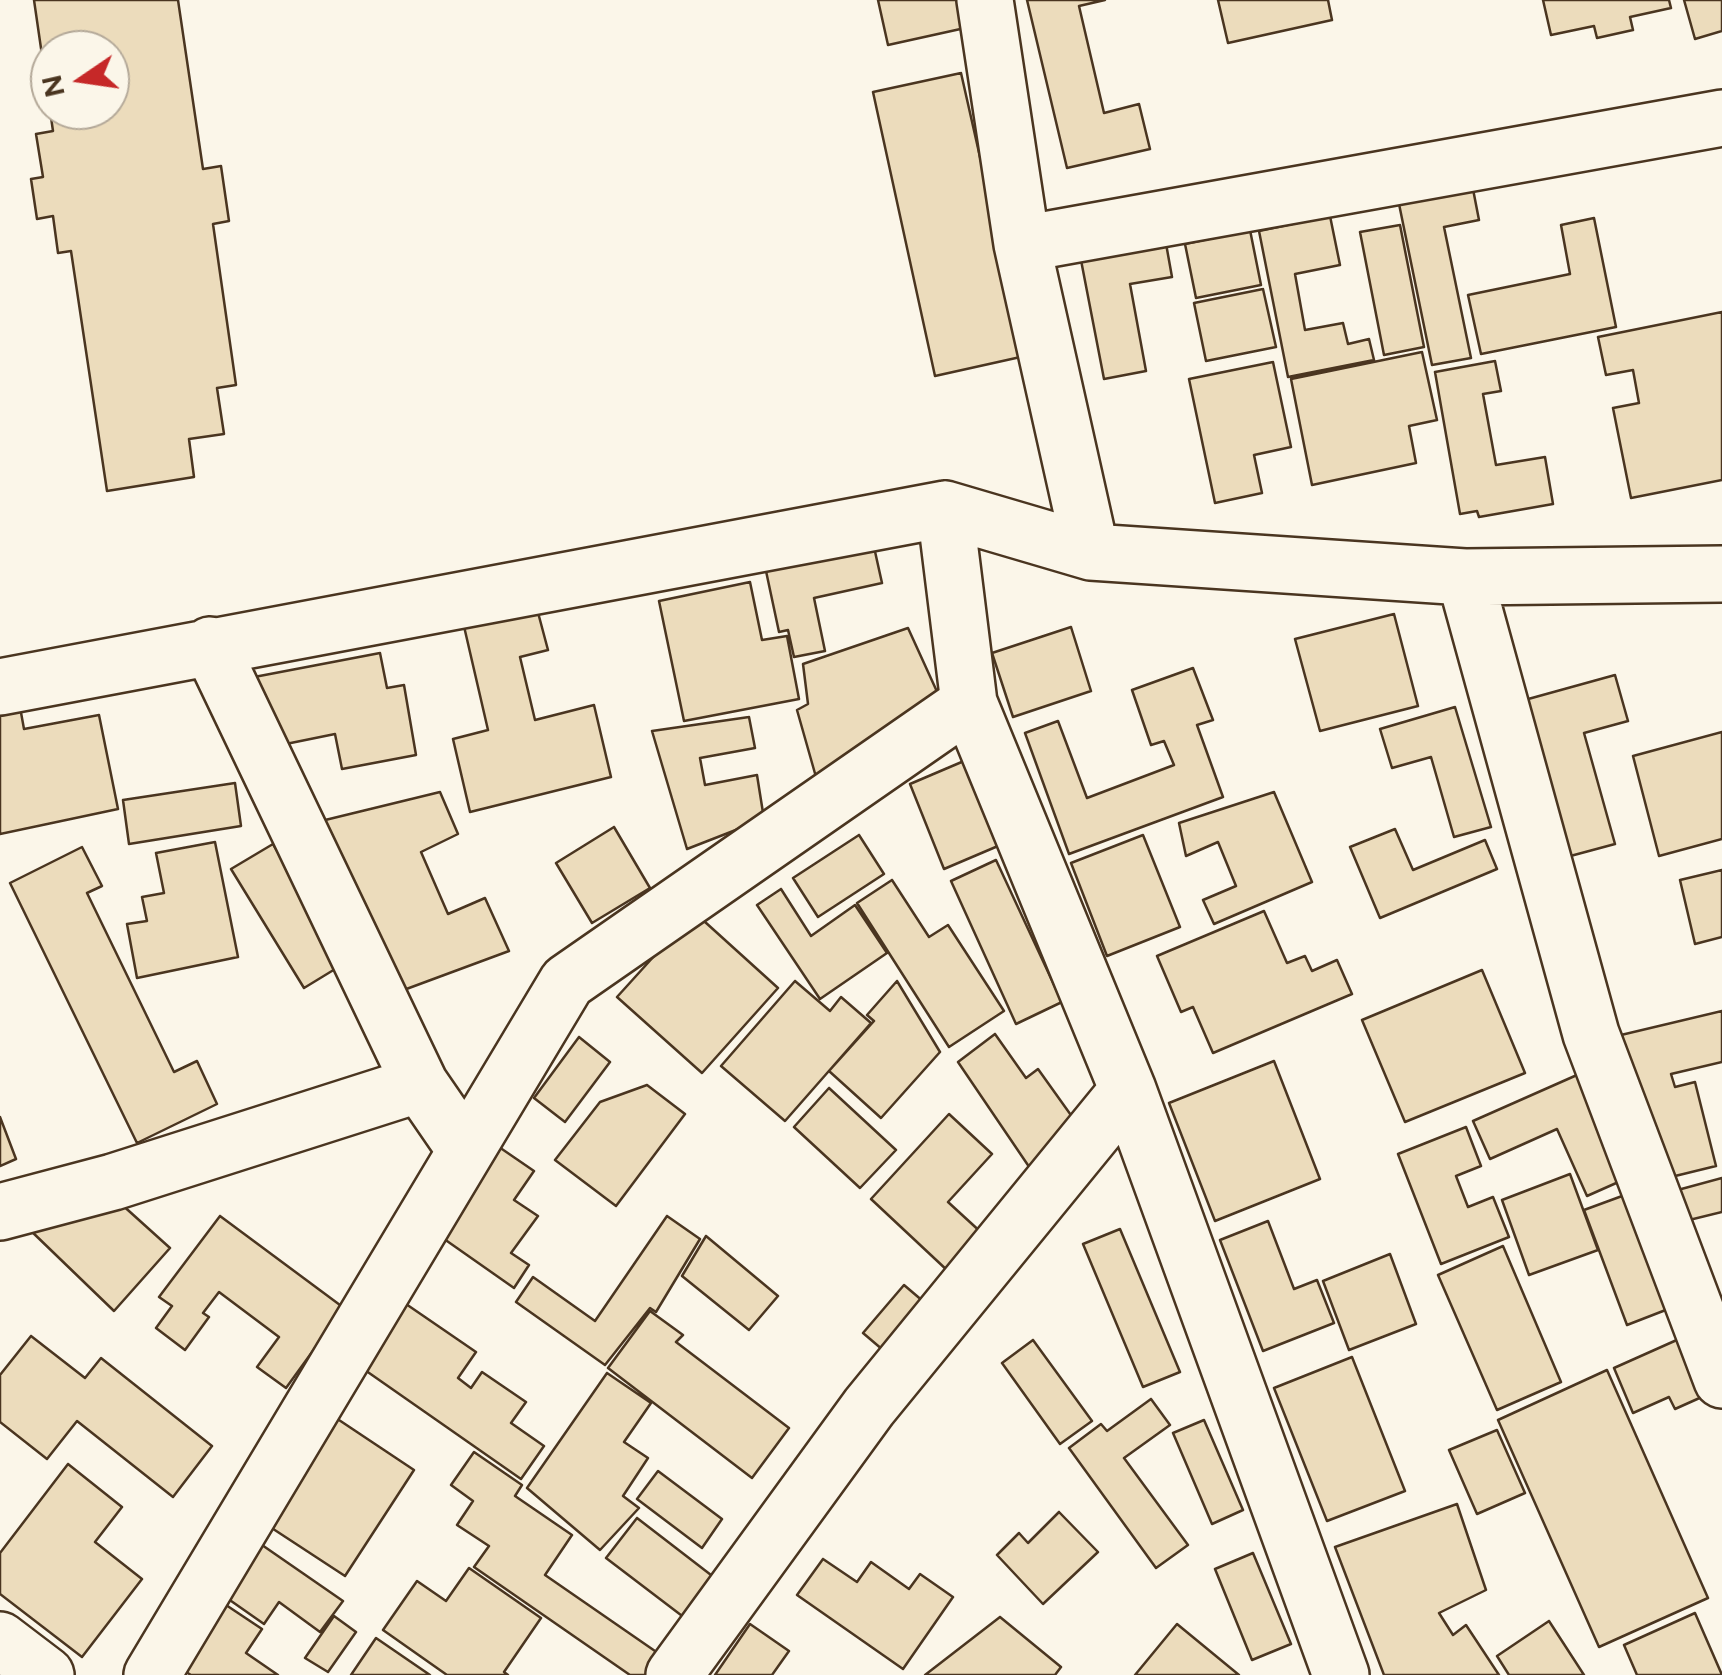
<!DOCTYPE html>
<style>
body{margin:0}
#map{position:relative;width:1722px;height:1675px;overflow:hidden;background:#fbf6e9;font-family:Figtree,sans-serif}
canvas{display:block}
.north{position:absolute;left:30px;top:30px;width:100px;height:100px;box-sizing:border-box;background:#fbf6e9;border:2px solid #b4a999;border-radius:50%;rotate:257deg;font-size:28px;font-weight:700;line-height:40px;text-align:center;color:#4a3520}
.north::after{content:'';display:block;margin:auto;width:35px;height:45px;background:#c62828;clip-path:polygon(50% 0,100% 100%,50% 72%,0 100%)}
</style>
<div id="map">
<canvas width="1722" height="1675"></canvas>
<div class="north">N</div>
</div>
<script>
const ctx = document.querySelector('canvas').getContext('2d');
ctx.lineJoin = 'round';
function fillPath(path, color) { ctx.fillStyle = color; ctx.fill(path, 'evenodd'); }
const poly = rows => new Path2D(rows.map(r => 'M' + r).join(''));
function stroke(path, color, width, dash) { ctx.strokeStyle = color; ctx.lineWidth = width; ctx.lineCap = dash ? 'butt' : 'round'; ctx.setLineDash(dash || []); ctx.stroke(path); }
const building = poly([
 [34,0,178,0,203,169,221,166,229,221,213,224,236,385,217,388,224,434,189,439,194,477,107,491,71,251,58,253,53,216,37,219,31,179,43,177,36,134,53,131,34,0],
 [50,50,110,50,110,110,50,110,50,50],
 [878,0,959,0,965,28,888,45,878,0],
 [1027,0,1105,0,1079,6,1104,113,1139,104,1150,149,1067,168,1027,0],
 [1218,0,1328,0,1332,20,1228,43,1218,0],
 [1543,0,1669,0,1671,8,1630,17,1633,30,1597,38,1594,26,1551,35,1543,0],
 [1684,0,1722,0,1722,31,1695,39,1684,0],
 [961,73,1025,356,935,376,873,92,961,73],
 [1472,184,1479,220,1444,227,1471,358,1432,365,1398,199,1472,184],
 [1330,216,1340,265,1295,274,1305,330,1343,323,1348,344,1369,339,1374,360,1288,377,1259,231,1330,216],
 [1594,218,1616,327,1481,354,1468,295,1570,274,1561,225,1594,218],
 [1400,225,1424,347,1384,355,1360,232,1400,225],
 [1250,230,1261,285,1196,298,1185,244,1250,230],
 [1165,238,1172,277,1130,284,1146,371,1104,379,1080,255,1165,238],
 [1263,289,1276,347,1206,361,1194,303,1263,289],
 [1722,312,1722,480,1631,498,1613,408,1639,403,1633,370,1606,375,1598,337,1722,312],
 [1422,352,1437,420,1409,426,1416,463,1312,485,1291,379,1422,352],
 [1495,361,1501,391,1483,394,1496,465,1545,457,1553,504,1479,517,1477,511,1460,514,1435,372,1495,361],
 [1273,362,1291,447,1254,455,1262,493,1215,503,1189,379,1273,362],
 [874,547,882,583,814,598,825,651,794,657,788,630,779,632,766,571,874,547],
 [750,582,762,640,787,636,799,699,684,721,659,601,750,582],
 [536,605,548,650,520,657,535,720,594,705,611,777,470,812,453,739,488,730,463,622,536,605],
 [1394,614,1418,706,1320,731,1295,639,1394,614],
 [1071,627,1091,691,1013,717,992,653,1071,627],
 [908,628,939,696,816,777,797,710,808,704,803,664,908,628],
 [380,653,387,688,404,685,416,755,342,769,335,734,276,746,249,678,380,653],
 [1193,668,1213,720,1197,725,1223,797,1069,854,1025,733,1058,721,1087,798,1174,765,1164,741,1151,745,1132,690,1193,668],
 [1615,675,1628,721,1584,733,1615,844,1563,858,1521,701,1615,675],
 [20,707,24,729,99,715,118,809,0,834,0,711,20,707],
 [1455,707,1491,827,1454,837,1431,757,1392,768,1380,729,1455,707],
 [749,717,755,748,700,758,705,785,757,775,764,819,687,849,652,731,749,717],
 [1722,732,1722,839,1659,856,1633,756,1722,732],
 [964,761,998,846,944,869,910,784,964,761],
 [235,783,241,826,129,844,123,800,235,783],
 [440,792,458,834,421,852,448,914,485,898,509,951,401,991,317,822,440,792],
 [1274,792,1312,882,1214,924,1203,900,1236,886,1218,842,1186,856,1179,823,1274,792],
 [614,827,650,888,592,923,556,863,614,827],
 [1395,829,1413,870,1485,840,1497,869,1380,918,1350,847,1395,829],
 [859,835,884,874,818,917,793,878,859,835],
 [1143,835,1180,927,1107,956,1071,863,1143,835],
 [215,842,238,957,137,978,127,924,147,921,142,897,164,893,156,853,215,842],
 [273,844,345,963,304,988,231,869,273,844],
 [82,847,102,886,87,893,174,1072,197,1061,217,1104,137,1143,10,883,82,847],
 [996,860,1062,1002,1016,1024,951,881,996,860],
 [1722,870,1722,937,1695,944,1680,880,1722,870],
 [892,880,929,937,948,925,1004,1011,949,1047,857,903,892,880],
 [781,889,811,936,855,905,887,953,820,999,757,905,781,889],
 [1264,911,1287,963,1305,956,1312,971,1337,960,1352,994,1213,1053,1193,1007,1181,1012,1157,956,1264,911],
 [694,912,778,988,702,1073,617,997,694,912],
 [1482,970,1525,1073,1405,1122,1362,1020,1482,970],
 [795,981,830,1011,841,997,871,1023,785,1121,721,1066,795,981],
 [897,981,940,1052,881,1118,829,1071,874,1021,867,1015,897,981],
 [1722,1011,1722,1062,1671,1074,1675,1087,1695,1082,1716,1166,1667,1178,1636,1097,1621,1035,1722,1011],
 [995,1034,1026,1078,1038,1069,1078,1125,1036,1177,958,1062,995,1034],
 [579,1037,610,1062,565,1122,534,1098,579,1037],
 [1274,1061,1320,1179,1215,1221,1169,1103,1274,1061],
 [1586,1071,1632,1176,1587,1196,1557,1129,1490,1159,1473,1121,1586,1071],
 [647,1085,685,1114,616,1206,555,1160,600,1102,647,1085],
 [829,1088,896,1150,860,1188,794,1127,829,1088],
 [949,1114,992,1154,948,1202,984,1235,949,1272,871,1199,949,1114],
 [0,1117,16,1159,0,1166,0,1117],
 [1466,1127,1481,1166,1456,1176,1468,1207,1493,1197,1509,1237,1441,1264,1398,1154,1466,1127],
 [499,1147,534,1171,514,1200,538,1216,511,1253,529,1265,514,1288,437,1234,499,1147],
 [1570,1174,1598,1250,1529,1275,1502,1200,1570,1174],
 [1722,1178,1722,1212,1681,1222,1674,1191,1722,1178],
 [1633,1192,1676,1306,1627,1325,1584,1210,1633,1192],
 [109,1193,170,1248,114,1311,28,1228,109,1193],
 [220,1216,344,1308,286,1388,257,1367,279,1337,219,1292,203,1313,209,1317,185,1350,156,1328,172,1306,159,1297,220,1216],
 [667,1216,700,1239,656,1312,650,1308,605,1365,516,1302,533,1277,595,1321,667,1216],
 [1268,1221,1294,1289,1317,1280,1334,1323,1263,1351,1220,1240,1268,1221],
 [1120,1229,1180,1372,1143,1387,1083,1244,1120,1229],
 [706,1236,778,1296,749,1330,682,1276,706,1236],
 [1503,1246,1561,1382,1497,1410,1438,1275,1503,1246],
 [1390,1254,1416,1324,1349,1350,1323,1281,1390,1254],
 [904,1285,931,1308,890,1356,863,1333,904,1285],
 [406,1304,476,1352,458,1378,471,1388,482,1372,526,1402,511,1423,544,1446,521,1479,362,1368,406,1304],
 [650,1311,683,1335,676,1342,789,1428,752,1478,608,1368,650,1311],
 [31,1336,85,1378,101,1358,212,1446,173,1497,77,1421,47,1459,0,1422,0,1375,31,1336],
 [1679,1339,1704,1396,1675,1409,1669,1397,1633,1413,1614,1368,1679,1339],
 [1033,1340,1092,1421,1060,1444,1002,1363,1033,1340],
 [1352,1357,1405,1491,1327,1521,1274,1388,1352,1357],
 [1607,1370,1708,1598,1599,1647,1498,1420,1607,1370],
 [607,1373,651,1403,624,1442,648,1458,623,1496,639,1508,600,1550,527,1488,607,1373],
 [1151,1399,1170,1425,1124,1458,1188,1545,1156,1568,1069,1448,1101,1424,1107,1431,1151,1399],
 [330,1414,414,1470,345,1576,261,1521,330,1414],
 [1204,1420,1243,1510,1212,1524,1173,1433,1204,1420],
 [1497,1430,1525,1493,1477,1514,1449,1450,1497,1430],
 [474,1452,522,1485,515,1496,572,1535,545,1575,668,1660,658,1675,630,1675,474,1567,489,1546,457,1525,473,1501,451,1485,474,1452],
 [68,1464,122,1507,95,1542,142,1579,82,1657,0,1594,0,1553,68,1464],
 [658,1471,722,1519,702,1548,637,1499,658,1471],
 [1457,1504,1486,1590,1439,1613,1453,1635,1466,1625,1499,1675,1384,1675,1335,1547,1457,1504],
 [1059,1512,1098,1552,1043,1604,997,1555,1019,1533,1028,1543,1059,1512],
 [637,1518,724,1585,694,1625,606,1558,637,1518],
 [249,1536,343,1601,320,1632,279,1602,264,1624,214,1589,249,1536],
 [1253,1553,1291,1644,1252,1660,1215,1569,1253,1553],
 [823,1559,857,1582,871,1562,909,1589,920,1574,953,1597,903,1669,797,1595,823,1559],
 [469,1568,541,1618,504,1672,508,1675,447,1675,383,1630,417,1581,446,1601,469,1568],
 [223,1603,262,1629,246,1653,278,1675,191,1675,178,1667,223,1603],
 [1695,1613,1722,1675,1637,1675,1624,1645,1695,1613],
 [334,1616,356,1632,328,1672,305,1658,334,1616],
 [1000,1617,1061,1667,1055,1675,925,1675,1000,1617],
 [1549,1621,1584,1675,1509,1675,1497,1656,1549,1621],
 [750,1624,789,1651,772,1675,715,1675,750,1624],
 [1177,1624,1239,1675,1135,1675,1177,1624],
 [376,1638,430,1675,351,1675,376,1638]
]);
const minor = poly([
 [985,0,1022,244,1091,552],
 [1022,244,1722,118],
 [945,509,969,703,1128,1090,1341,1675],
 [1465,577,1591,1034,1722,1380],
 [210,645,420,1084,464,1148],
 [0,687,945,509,1091,552,1465,577,1722,574],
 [0,1212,113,1182,420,1084],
 [0,1640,46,1675],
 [152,1675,567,982,969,703],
 [674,1675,869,1407,1128,1090]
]);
fillPath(building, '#ecdcbc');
stroke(building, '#4a3520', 2.5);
stroke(minor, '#4a3520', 60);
stroke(minor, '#fbf6e9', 55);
</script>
